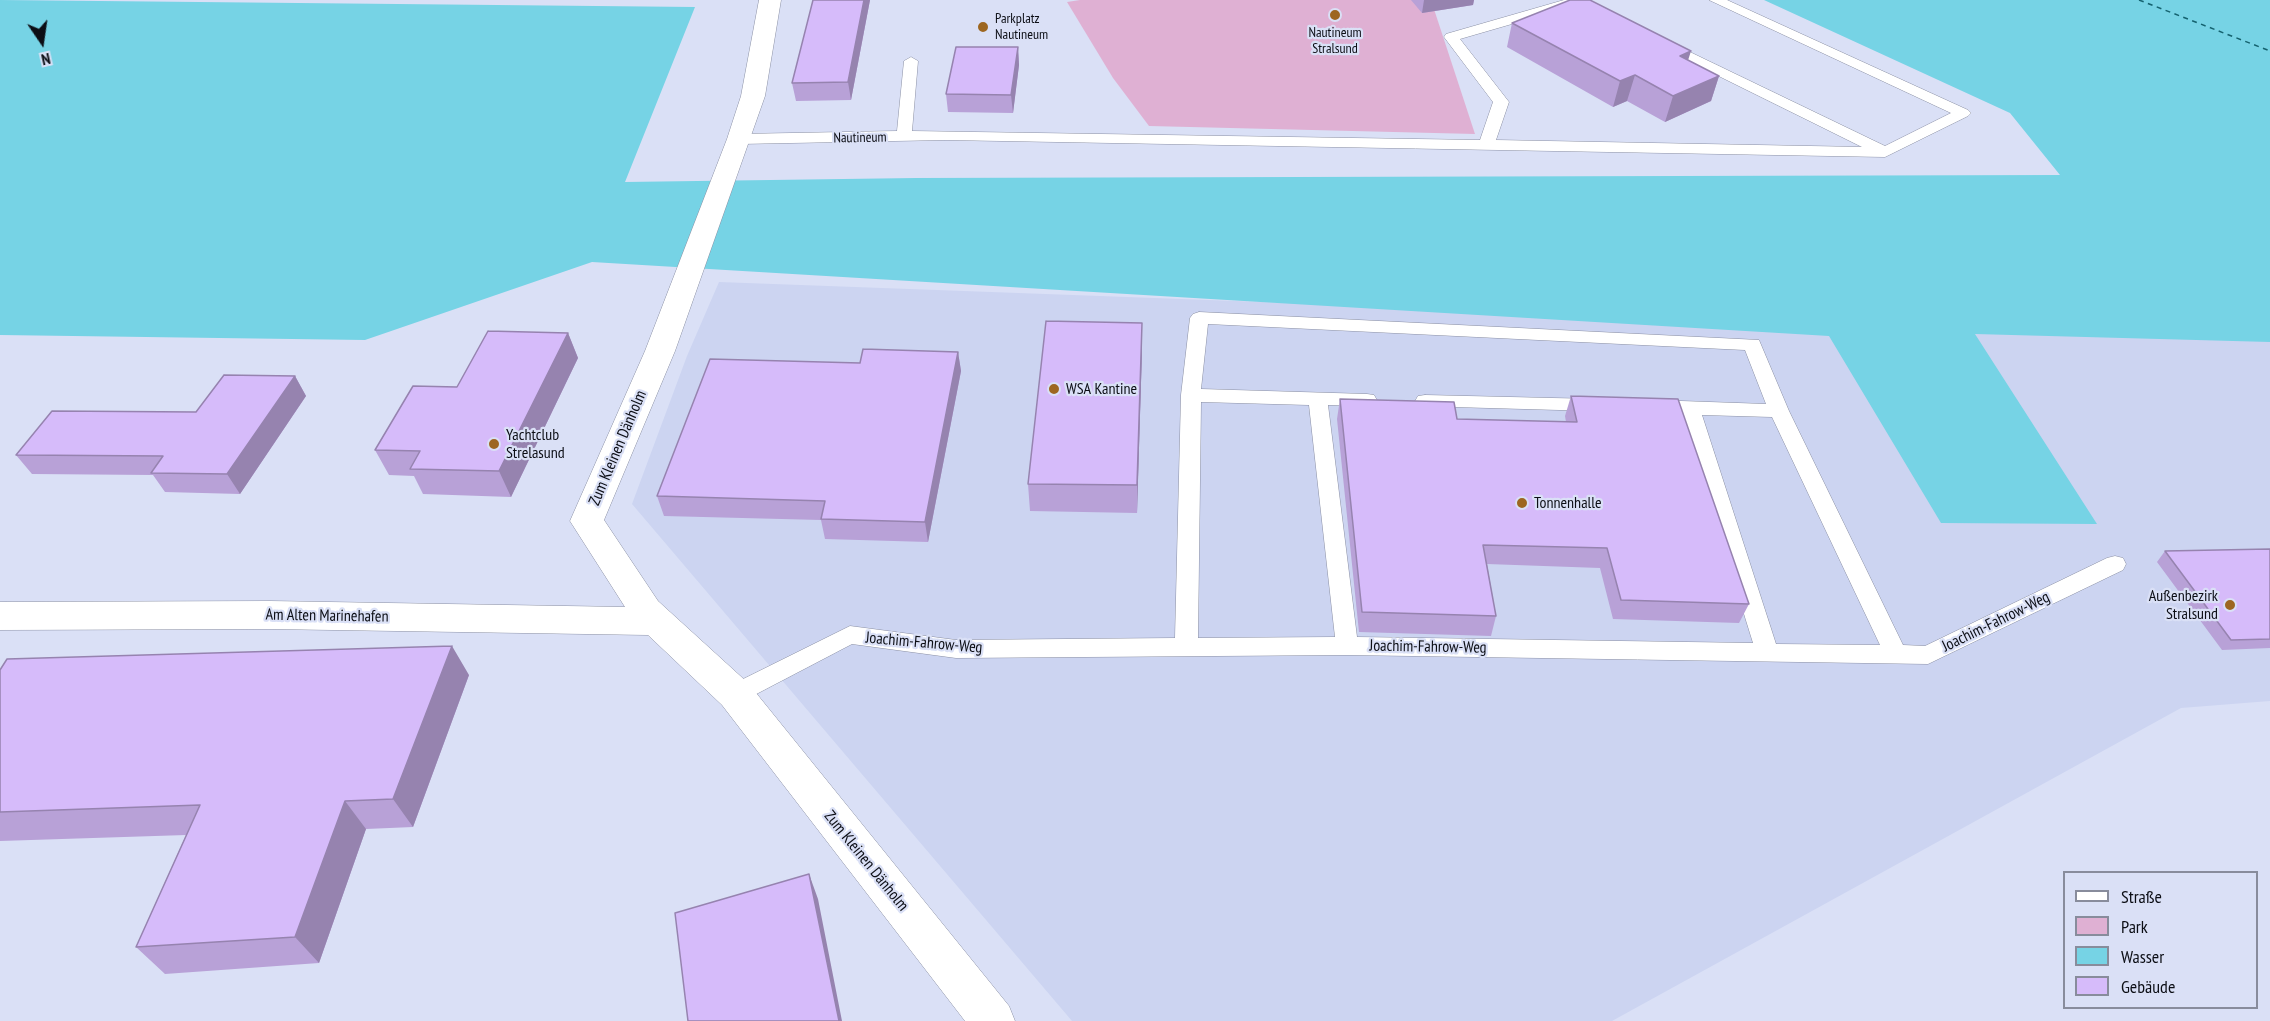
<!DOCTYPE html>
<meta charset="utf-8">
<style>
body{margin:0}
#map{position:relative;width:2270px;height:1021px;overflow:hidden;background:#dae0f6;font-family:"PT Sans Narrow",sans-serif}
canvas{display:block}
.legend{position:absolute;left:2063px;top:871px;width:195px;height:138px;box-sizing:border-box;background:#dae0f6;border:2px solid #888c9c;margin:0;padding:8px 10px;list-style:none;font-size:18px;color:#0c0e15}
.legend li{display:flex;align-items:center;gap:12px;height:30px}
.legend b{width:30px;border:2px solid #888c9c}
.north{position:absolute;left:12px;top:12px;width:60px;height:60px;-webkit-text-stroke:4px #dae0f6;paint-order:stroke;rotate:167deg;font-size:16px;font-weight:700;line-height:24px;text-align:center;color:#0c0e15}
.north::after{content:'';display:block;margin:auto;width:21px;height:27px;background:#0c0e15;clip-path:polygon(50% 0,100% 100%,50% 72%,0 100%)}
</style>
<div id="map">
<canvas width="2270" height="1021"></canvas>
<ul class="legend">
<li><b style="height:8px;background:#fff"></b>Straße</li>
<li><b style="height:16px;background:#dfb0d3"></b>Park</li>
<li><b style="height:16px;background:#76d3e5"></b>Wasser</li>
<li><b style="height:16px;background:#d6bbfa"></b>Gebäude</li>
</ul>
<div class="north">N</div>
</div>
<script>
const ctx = document.querySelector('canvas').getContext('2d');
ctx.lineJoin = 'round';
function fillPath(path, color) { ctx.fillStyle = color; ctx.fill(path, 'evenodd'); }
const poly = rows => new Path2D(rows.map(r => 'M' + r).join(''));
function stroke(path, color, width, dash) { ctx.strokeStyle = color; ctx.lineWidth = width; ctx.lineCap = dash ? 'butt' : 'round'; ctx.setLineDash(dash || []); ctx.stroke(path); }
function write(font, color, halo, rows, align = 'center') {
  ctx.font = font + ' "PT Sans Narrow",sans-serif'; ctx.lineWidth = 4.5; ctx.setLineDash([]); ctx.textBaseline = 'middle'; ctx.strokeStyle = halo; ctx.fillStyle = color; for (const [text, x, y, turn = 0] of rows) {
    ctx.save(); ctx.translate(x, y); ctx.rotate((+turn || 0) * Math.PI / 180); ctx.textAlign = isNaN(turn) ? turn : align; if (halo) ctx.strokeText(text, 0, 0); ctx.fillText(text, 0, 0); ctx.restore();
  }
}
const built = poly([
 [719,282,2270,339,2270,701,2181,708,1612,1021,1072,1021,632,504,687,356]
]);
const green = poly([
 [1080,0,1431,0,1475,134,1149,126,1113,78,1067,2]
]);
const water = poly([
 [0,0,695,7,625,182,916,178,2060,175,2010,113,1764,0,2270,0,2270,342,1975,334,2097,524,1941,523,1829,336,592,262,365,340,0,335]
]);
const ferry = poly([
 [2139,0,2270,51]
]);
const service = poly([
 [1564,0,1574,0,1576,3,1574,6,1460,39,1509,102,1496,140,1862,147,1660,47,1658,44,1660,41,1665,40,1885,146,1951,113,1709,0,1727,0,1968,110,1971,113,1968,116,1885,157,946,140,739,144,731,139,739,134,897,131,904,61,911,57,918,61,912,131,1480,140,1493,102,1444,37,1446,34,1564,0],
 [1199,312,1759,340,1789,411,1903,645,1925,646,2107,558,2115,556,2123,558,2126,564,2123,570,1928,664,1347,655,956,658,852,644,743,701,735,704,727,701,723,694,727,687,850,626,956,640,1175,638,1181,395,1190,318,1193,314,1199,312],
 [1208,324,1745,350,1766,404,1653,400,1646,402,1643,407,1646,412,1653,414,1682,414,1753,643,1357,637,1328,405,1367,406,1374,405,1377,400,1374,395,1367,394,1201,389,1208,324],
 [1201,402,1309,405,1335,637,1198,638,1201,402],
 [1702,415,1772,417,1880,645,1776,644,1702,415],
 [1425,395,1595,399,1602,400,1605,405,1602,410,1595,411,1418,406,1415,401,1418,396,1425,395]
]);
const minor = poly([
 [759,0,781,0,765,96,675,351,604,520,658,601,748,683,1009,1006,1015,1021,965,1021,722,705,648,635,270,629,0,630,0,602,270,601,625,607,570,521,645,351,727,139,741,96,759,0]
]);
const wall = poly([
 [813,0,870,0,851,100,796,101,792,83],
 [1411,0,1474,0,1473,5,1422,13],
 [1512,23,1688,60,1719,76,1711,101,1665,122,1627,101,1613,107,1507,47],
 [1018,47,1019,65,1013,113,948,112,946,94],
 [568,333,578,358,511,497,423,494,414,476,389,475,375,450,457,387],
 [1142,350,1137,513,1030,511,1028,484],
 [958,352,961,371,928,542,825,539,821,520,664,516,657,496,860,363],
 [295,376,306,396,240,494,165,492,153,475,32,474,16,455,196,412],
 [1571,396,1749,604,1739,623,1613,619,1600,568,1487,564,1496,616,1491,636,1359,632,1337,419,1340,399,1457,419,1566,422,1565,416],
 [2270,549,2270,648,2222,650,2157,562,2165,551],
 [0,670,469,675,413,827,366,829,319,963,165,974,136,947,186,835,0,841]
]);
const shadedWall = poly([
 [864,0,870,0,851,100,848,82],
 [1424,0,1474,0,1473,5,1422,13],
 [1018,47,1019,65,1013,113,1011,95],
 [1691,51,1683,76,1680,56],
 [1635,75,1627,101,1613,107,1620,81],
 [1719,76,1711,101,1665,122,1673,96],
 [1142,323,1142,350,1137,513,1137,485],
 [568,333,578,358,511,497,499,471],
 [958,352,961,371,928,542,925,522],
 [295,376,306,396,240,494,227,474],
 [452,646,469,675,413,827,393,799],
 [345,801,366,829,319,963,295,937],
 [809,874,818,899,842,1021,839,1021]
]);
const building = poly([
 [813,0,864,0,848,82,792,83,813,0],
 [1570,0,1590,0,1691,51,1680,56,1719,76,1673,96,1635,75,1620,81,1512,23,1570,0],
 [956,47,1018,47,1011,95,946,94,956,47],
 [1046,321,1142,323,1137,485,1028,484,1046,321],
 [488,331,568,333,499,471,410,469,420,451,375,450,413,386,457,387,488,331],
 [863,349,958,352,925,522,821,519,825,501,657,496,710,359,860,363,863,349],
 [224,375,295,376,227,474,151,473,163,456,16,455,52,411,196,412,224,375],
 [1571,396,1678,399,1749,604,1621,600,1607,548,1483,545,1496,616,1362,612,1340,399,1454,402,1457,419,1577,422,1571,396],
 [2270,549,2270,639,2231,640,2165,551,2270,549],
 [452,646,393,799,345,801,295,937,136,947,200,805,0,812,0,670,7,659,452,646],
 [809,874,839,1021,688,1021,675,913,809,874]
]);
const markers = [
 [1335,15,6,"#9d6620"],
 [983,27,6,"#9d6620"],
 [1054,389,6,"#9d6620"],
 [494,444,6,"#9d6620"],
 [1522,503,6,"#9d6620"],
 [2230,605,6,"#9d6620"]
];
const farPoinames = [
 ["Parkplatz",995,19],
 ["Nautineum",995,35],
 ["Nautineum",1335,33,"center"],
 ["Stralsund",1335,49,"center"]
];
const farStreetnames = [
 ["Nautineum",860,138,-1]
];
const poiNames = [
 ["WSA Kantine",1066,389],
 ["Yachtclub",506,435],
 ["Strelasund",506,453],
 ["Tonnenhalle",1534,503],
 ["Außenbezirk",2218,596,"right"],
 ["Stralsund",2218,614,"right"]
];
const streetNames = [
 ["Zum Kleinen Dänholm",618,448,-67],
 ["Am Alten Marinehafen",327,616,1],
 ["Joachim-Fahrow-Weg",1996,622,-26],
 ["Joachim-Fahrow-Weg",924,643,5],
 ["Joachim-Fahrow-Weg",1428,647,1],
 ["Zum Kleinen Dänholm",866,861,51]
];
fillPath(built, '#ccd4f1');
fillPath(green, '#dfb0d3');
fillPath(water, '#76d3e5');
stroke(ferry, '#15626f', 1.5, [5, 4.5]);
stroke(service, '#8b90a4', 1);
stroke(minor, '#8b90a4', 1);
fillPath(service, '#fff');
fillPath(minor, '#fff');
fillPath(wall, '#b8a1d7');
fillPath(shadedWall, '#9683af');
fillPath(building, '#d6bbfa');
stroke(building, '#9683af', 1.5);
for (const [x, y, r, color] of markers) { const dot = new Path2D(); dot.arc(x, y, r, 0, 2 * Math.PI); ctx.fillStyle = color; ctx.fill(dot); stroke(dot, '#dae0f6', 2); }
write('14px', '#0c0e15', '#dae0f6', farPoinames, 'left');
write('14px', '#0c0e15', '#dae0f6', farStreetnames);
write('16px', '#0c0e15', '#dae0f6', poiNames, 'left');
write('16px', '#0c0e15', '#dae0f6', streetNames);
</script>
